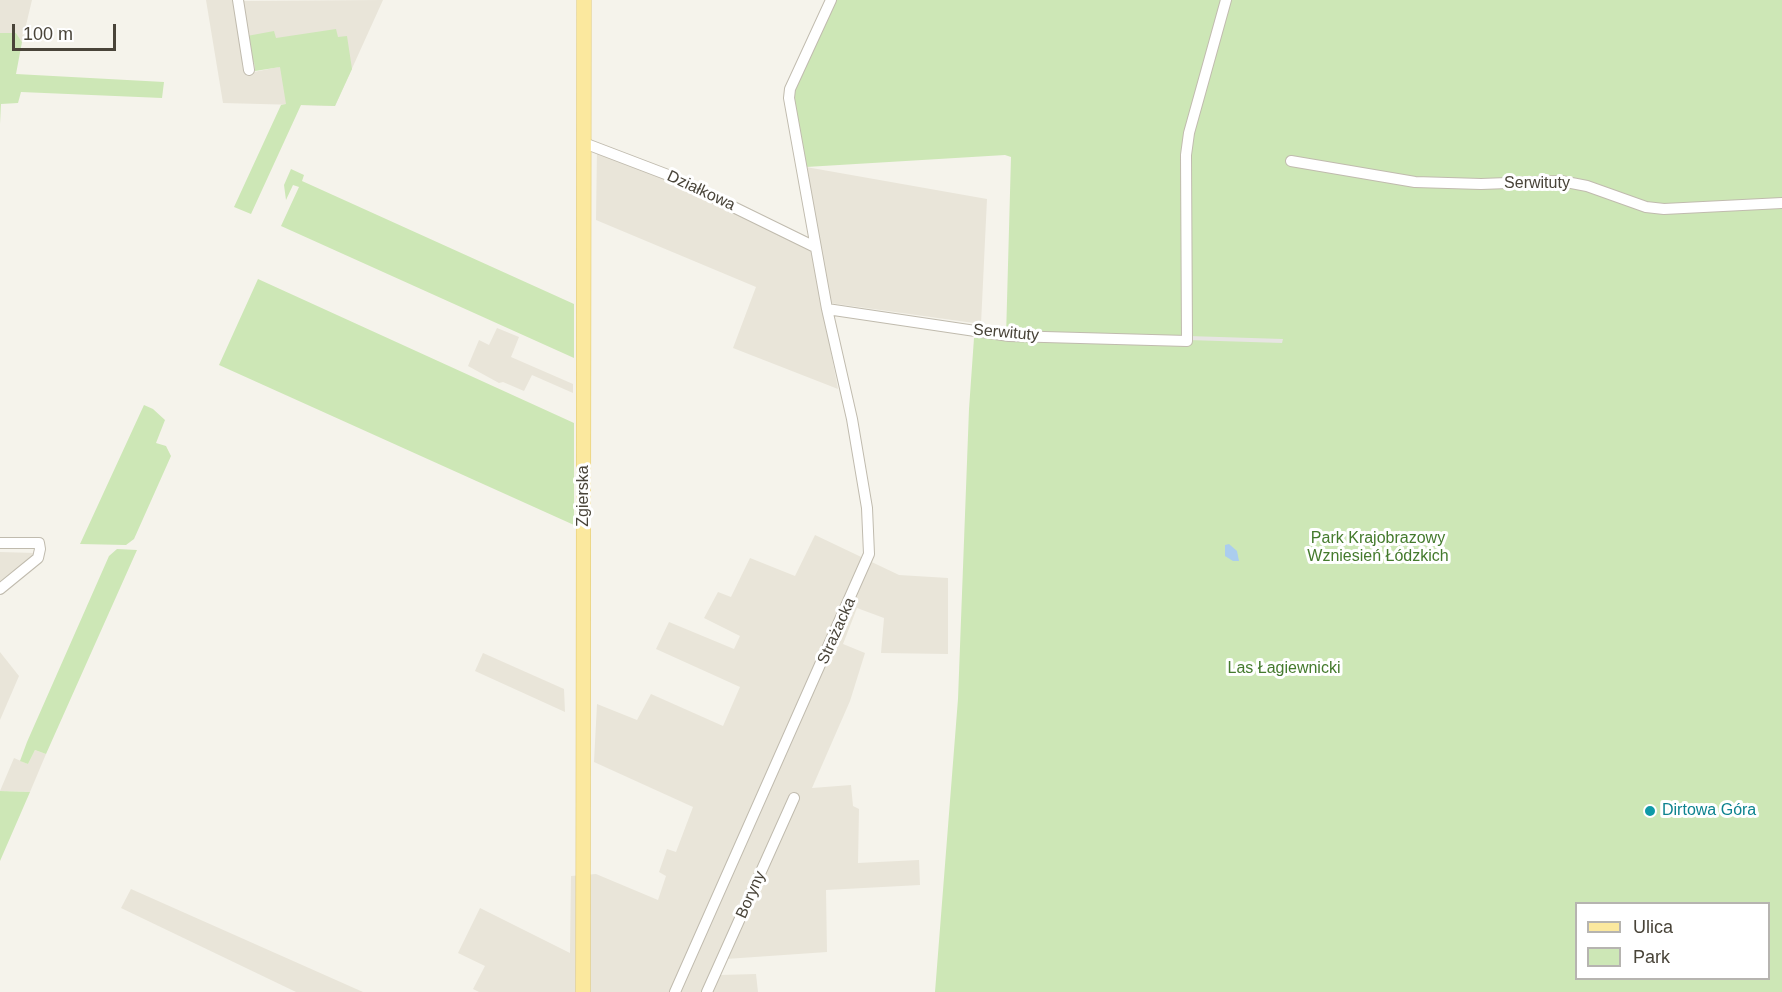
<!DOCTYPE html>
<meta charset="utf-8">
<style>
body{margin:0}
#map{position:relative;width:1782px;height:992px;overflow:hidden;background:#f5f3eb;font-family:Arial,sans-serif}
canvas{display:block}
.legend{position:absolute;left:1575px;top:902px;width:195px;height:78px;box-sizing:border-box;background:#fff;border:2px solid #b6b4b0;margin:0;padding:8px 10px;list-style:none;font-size:18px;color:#494439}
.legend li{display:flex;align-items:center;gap:12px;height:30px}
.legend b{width:30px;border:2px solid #b6b4b0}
.scale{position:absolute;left:12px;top:24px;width:104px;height:27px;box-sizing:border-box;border:3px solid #494439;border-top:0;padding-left:8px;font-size:18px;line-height:21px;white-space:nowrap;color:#494439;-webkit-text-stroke:4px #fff;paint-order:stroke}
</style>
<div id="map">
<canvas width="1782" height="992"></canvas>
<ul class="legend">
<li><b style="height:8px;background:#fbe89e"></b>Ulica</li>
<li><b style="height:16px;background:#cde7b6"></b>Park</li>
</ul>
<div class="scale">100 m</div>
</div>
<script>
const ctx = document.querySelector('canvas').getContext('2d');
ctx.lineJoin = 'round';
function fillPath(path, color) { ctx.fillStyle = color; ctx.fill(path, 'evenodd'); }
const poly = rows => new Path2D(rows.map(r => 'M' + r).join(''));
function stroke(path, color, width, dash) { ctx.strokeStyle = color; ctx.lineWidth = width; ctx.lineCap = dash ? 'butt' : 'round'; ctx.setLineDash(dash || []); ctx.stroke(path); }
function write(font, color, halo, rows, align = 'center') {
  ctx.font = font + ' Arial,sans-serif'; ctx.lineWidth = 6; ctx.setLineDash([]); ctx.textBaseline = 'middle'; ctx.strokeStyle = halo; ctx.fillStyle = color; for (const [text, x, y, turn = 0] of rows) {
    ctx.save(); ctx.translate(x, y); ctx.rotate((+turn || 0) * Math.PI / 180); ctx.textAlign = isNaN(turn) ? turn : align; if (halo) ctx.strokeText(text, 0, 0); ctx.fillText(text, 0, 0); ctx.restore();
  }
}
const residential = poly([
 [0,0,32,0,22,42,16,33,0,33],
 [206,0,235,0,244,63,242,64,244,74,279,67,247,36,241,1,383,0,335,106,223,103],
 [597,149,690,190,811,248,838,389,733,348,756,287,596,220],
 [806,167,987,199,981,324,830,303],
 [497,328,519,337,511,357,573,384,573,393,532,375,524,391,503,382,499,383,468,366,479,340,489,345],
 [815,535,899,575,948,578,948,654,881,653,884,618,857,608,843,644,865,653,850,701,812,788,851,785,853,806,859,809,858,863,919,860,920,885,826,890,827,952,726,959,720,975,756,974,758,992,479,992,473,989,485,966,458,953,480,908,570,953,571,876,596,874,658,900,666,876,659,872,667,849,676,852,693,807,594,762,597,704,637,720,651,694,723,726,740,687,656,649,669,622,734,649,740,636,704,618,718,592,731,597,750,558,795,576],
 [0,552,35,553,36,557,0,586],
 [0,652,19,676,0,720],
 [483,653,564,689,565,712,475,671],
 [35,750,46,754,30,792,0,791,14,758,28,764],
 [131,889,363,992,296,992,121,908]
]);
const green = poly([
 [835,0,1782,0,1782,992,935,992,958,699,969,409,974,338,1006,337,1011,157,1005,155,806,167,792,91],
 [1576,904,1768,904,1768,978,1576,978],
 [336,29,338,37,347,36,352,69,335,106,301,105,251,214,234,207,281,105,286,104,280,67,255,71,254,62,251,62,247,36,274,31,276,38],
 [0,33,16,33,22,42,16,74,164,82,162,98,21,92,18,103,1,104,0,124],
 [291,169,304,175,302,181,574,304,574,358,281,226,299,187,293,185,286,200,284,185],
 [258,279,574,423,574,525,219,365],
 [144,405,153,409,165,420,156,443,166,446,171,456,134,539,126,545,80,544],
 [117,549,137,550,46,754,35,750,28,764,20,761,27,742,109,556],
 [0,791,30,792,0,861]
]);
const parking = poly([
 [1188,336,1283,339,1282,343,1188,340]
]);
const water = poly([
 [1229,544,1237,551,1239,561,1233,561,1225,556,1225,545]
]);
const minor = poly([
 [238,0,249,70],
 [584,143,668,175,815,247],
 [1291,161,1415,182,1481,184,1561,181,1587,186,1646,207,1664,209,1782,203],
 [827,309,1009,336,1187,341,1186,155,1189,133,1226,0],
 [0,543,39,543,40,549,38,558,0,589],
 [675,992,869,554,867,508,852,419,827,309,789,98,790,89,831,0],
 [707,992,794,798]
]);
const major = poly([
 [583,992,584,0]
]);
const markers = [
 [1650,811,6,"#0f9aa8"]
];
const streetNames = [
 ["Serwituty",1537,184],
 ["Działkowa",701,191,25],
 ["Serwituty",1006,333,5],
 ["Zgierska",584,496,-90],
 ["Strażacka",837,631,-66],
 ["Boryny",751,895,-66]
];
const parkNames = [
 ["Park Krajobrazowy",1378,539],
 ["Wzniesień Łódzkich",1378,557],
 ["Las Łagiewnicki",1284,669]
];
const cultureNames = [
 ["Dirtowa Góra",1662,811]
];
fillPath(residential, '#e9e5d9');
fillPath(green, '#cde7b6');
fillPath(parking, '#e7e5e2');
fillPath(water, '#abcdee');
stroke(minor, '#c0bbae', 12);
stroke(major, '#e0c76e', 15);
stroke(minor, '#fff', 10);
stroke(major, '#fbe89e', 14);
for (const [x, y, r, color] of markers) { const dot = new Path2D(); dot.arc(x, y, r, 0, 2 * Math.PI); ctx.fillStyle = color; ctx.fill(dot); stroke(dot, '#fff', 2); }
write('16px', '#494439', '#fff', streetNames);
write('16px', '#447a2d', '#fff', parkNames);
write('16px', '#0d838f', '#fff', cultureNames, 'left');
</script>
